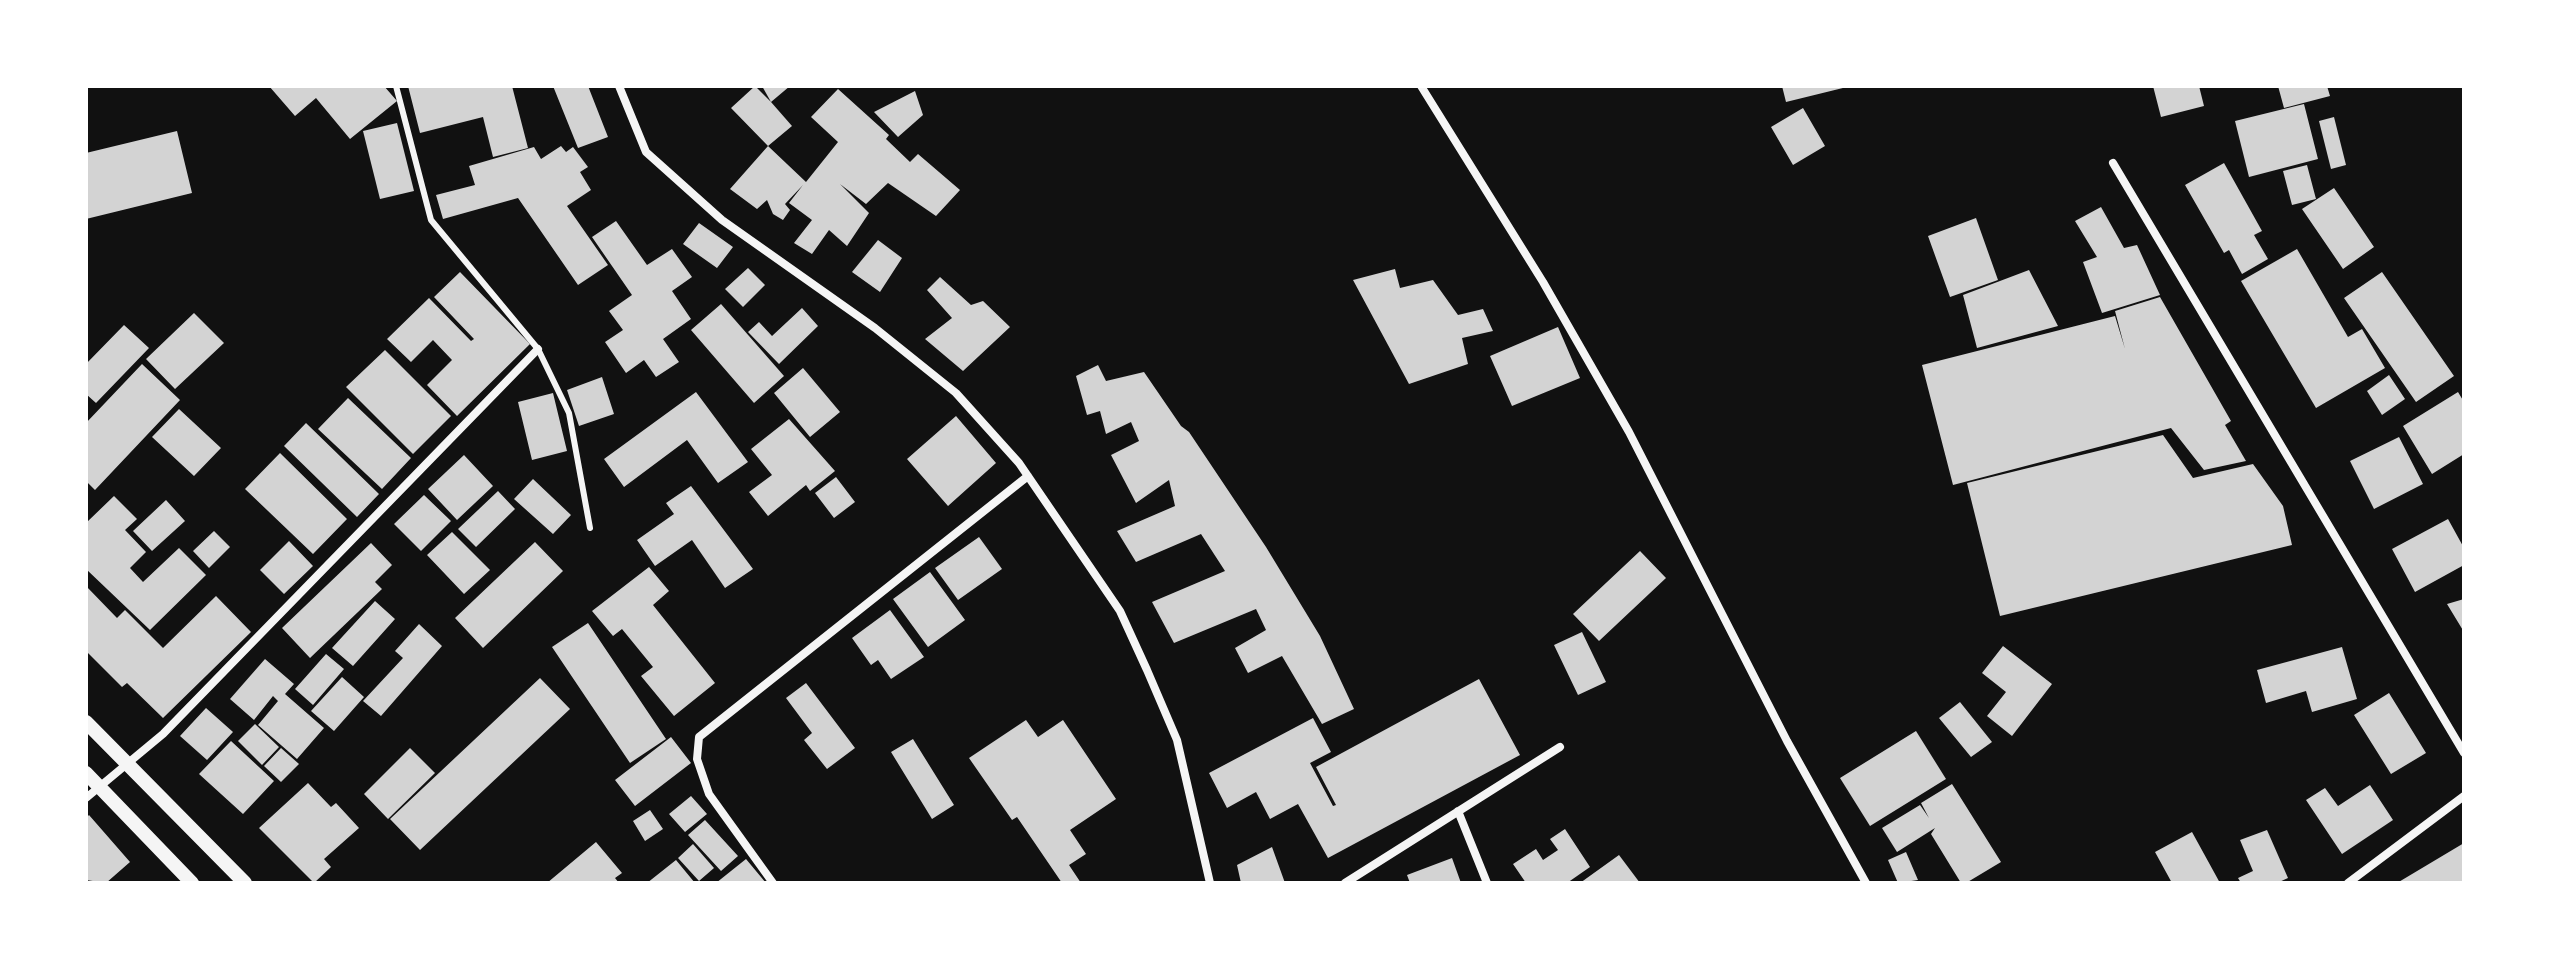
<!DOCTYPE html>
<style>
body{margin:0}
#map{position:relative;width:2550px;height:969px;overflow:hidden;background:#111;font-family:Signika,sans-serif}
canvas{display:block}
.frame{position:absolute;inset:0;border:88px solid #fff;pointer-events:none}
</style>
<div id="map">
<canvas width="2550" height="969"></canvas>
<div class="frame"></div>
</div>
<script>
const ctx = document.querySelector('canvas').getContext('2d');
ctx.lineJoin = 'round';
function fillPath(path, color) { ctx.fillStyle = color; ctx.fill(path, 'evenodd'); }
const poly = rows => new Path2D(rows.map(r => 'M' + r).join(''));
function stroke(path, color, width, dash) { ctx.strokeStyle = color; ctx.lineWidth = width; ctx.lineCap = dash ? 'butt' : 'round'; ctx.setLineDash(dash || []); ctx.stroke(path); }
const building = poly([
 [269,86,384,86,397,101,350,139,316,98,295,116],
 [408,86,512,86,528,148,493,157,483,117,420,133],
 [553,86,588,86,608,137,578,148],
 [755,86,771,102,762,86,790,86,771,102,792,126,768,146,806,182,838,142,811,117,838,89,889,135,886,139,910,162,918,154,960,190,936,216,888,183,866,204,840,184,869,213,847,246,829,230,812,254,794,243,812,220,789,203,803,185,785,204,790,210,783,220,773,214,767,200,757,209,730,189,768,146,731,108],
 [1782,86,1847,86,1847,87,1786,102],
 [2153,86,2199,86,2204,106,2161,117],
 [2278,86,2327,86,2330,96,2284,108],
 [915,91,923,115,898,137,874,112],
 [2304,104,2318,159,2249,177,2235,121],
 [1803,108,1825,146,1793,165,1771,127],
 [2334,117,2346,165,2331,169,2319,121],
 [397,123,414,191,380,199,363,131],
 [177,131,192,193,86,219,86,153],
 [561,146,566,152,573,147,588,167,580,172,591,190,567,206,608,265,578,285,518,198,443,219,436,195,475,185,469,166,534,147,541,159],
 [2224,163,2262,231,2254,235,2268,259,2242,274,2229,250,2224,253,2185,185],
 [2307,165,2316,199,2292,205,2283,171],
 [2334,188,2374,247,2343,269,2302,209],
 [2101,207,2124,248,2137,245,2160,295,2102,313,2083,262,2097,257,2075,221],
 [1976,218,1998,280,1950,297,1928,236],
 [616,221,647,265,672,249,692,277,672,291,691,319,663,339,679,362,656,377,644,360,626,373,605,342,623,330,609,311,632,295,592,237],
 [699,223,733,247,717,268,683,244],
 [878,240,902,258,880,292,852,272],
 [2297,249,2348,337,2362,329,2385,368,2316,408,2241,281],
 [748,268,765,285,743,307,725,289],
 [1395,269,1400,288,1433,280,1458,315,1483,309,1493,331,1462,338,1468,364,1409,384,1353,280],
 [2029,270,2058,326,1977,348,1963,295],
 [460,272,530,344,457,416,427,385,452,360,433,340,411,362,387,339,429,298,471,341,474,339,434,297],
 [2382,272,2454,376,2416,402,2344,298],
 [940,277,971,305,983,301,1010,327,963,371,925,339,952,318,927,290],
 [2160,297,2231,421,2225,425,2246,461,2204,470,2171,428,1953,485,1922,365,2115,316,2125,349,2115,311],
 [721,304,784,376,754,403,691,330],
 [802,308,818,326,779,364,748,332,759,322,772,336],
 [194,313,224,343,175,389,146,359],
 [124,325,149,348,96,403,86,394,86,364],
 [1558,327,1580,378,1512,406,1490,356],
 [385,350,451,416,413,454,346,387],
 [142,364,180,400,95,490,86,481,86,423],
 [1098,365,1106,381,1144,372,1181,426,1189,432,1266,547,1320,636,1354,709,1322,724,1282,656,1248,673,1235,648,1266,630,1256,609,1174,643,1152,602,1225,571,1201,534,1136,562,1117,531,1175,506,1169,480,1136,503,1111,455,1139,441,1131,422,1106,434,1100,411,1087,415,1076,376],
 [803,368,840,412,810,437,774,393],
 [2389,375,2405,399,2382,415,2367,391],
 [602,377,614,414,579,426,567,390],
 [696,392,748,462,718,483,687,440,624,487,604,459],
 [2458,392,2464,402,2464,454,2432,474,2403,426],
 [553,393,567,451,532,460,518,402],
 [348,398,411,458,382,489,318,429],
 [179,409,221,448,194,476,152,437],
 [956,416,996,463,948,506,907,459],
 [789,419,835,471,810,491,806,485,768,516,749,492,772,475,751,449],
 [306,423,379,494,357,517,284,446],
 [2163,435,2193,478,2253,464,2283,506,2292,545,2000,616,1967,483],
 [2399,437,2423,484,2374,509,2350,461],
 [280,453,347,519,313,554,245,489],
 [464,455,493,486,457,520,428,489],
 [836,477,855,502,834,518,815,493],
 [533,479,571,515,553,534,514,499],
 [691,486,753,569,725,588,692,540,655,566,637,540,674,514,666,503],
 [498,491,515,509,476,547,458,529],
 [424,495,451,521,421,551,394,524],
 [114,496,137,519,125,530,146,552,130,568,143,582,179,548,206,575,150,630,86,569,86,523],
 [166,500,185,521,152,551,133,531],
 [2448,519,2464,548,2464,565,2415,592,2392,549],
 [214,531,230,547,209,568,193,551],
 [452,532,490,570,464,594,427,555],
 [979,537,1002,569,958,600,935,568],
 [289,541,313,566,284,594,260,570],
 [535,542,563,571,483,648,455,618],
 [371,543,392,565,375,582,382,589,310,658,282,628],
 [1640,551,1666,578,1599,641,1573,614],
 [649,567,669,591,653,605,715,683,674,716,641,676,653,667,622,629,613,636,592,611],
 [930,572,965,620,928,647,893,599],
 [86,586,117,618,125,610,163,648,216,596,251,632,163,718,127,683,122,687,86,651],
 [2464,599,2464,632,2447,604],
 [375,601,395,619,353,666,332,648],
 [890,610,924,657,891,679,878,660,871,665,852,638],
 [588,623,666,739,630,763,552,647],
 [419,624,442,646,381,716,363,701,403,658,395,651],
 [1582,632,1606,682,1578,695,1554,645],
 [2003,646,2052,684,2012,736,1987,716,2006,692,1982,673],
 [2342,647,2357,699,2312,712,2306,691,2266,703,2257,670],
 [326,654,344,669,313,705,295,689],
 [265,659,294,684,285,694,324,728,297,759,258,725,278,701,273,696,254,720,230,699],
 [342,677,364,697,334,731,311,711],
 [540,678,570,709,420,850,390,819],
 [1479,679,1520,755,1328,858,1298,804,1270,819,1256,792,1227,808,1209,773,1313,718,1331,752,1310,763,1333,806,1336,805,1316,767],
 [806,683,855,748,827,769,804,740,812,733,786,698],
 [2389,693,2426,753,2391,774,2354,715],
 [1960,702,1992,742,1971,757,1939,718],
 [206,708,233,732,207,760,180,736],
 [1026,720,1038,737,1063,720,1116,799,1070,830,1086,854,1069,865,1081,883,1062,883,1017,817,1012,820,969,758],
 [255,724,279,747,262,765,238,741],
 [1916,731,1946,779,1870,826,1840,778],
 [671,737,691,763,635,806,615,780],
 [913,739,954,805,932,819,891,752],
 [231,741,274,781,243,814,199,774],
 [281,748,299,764,281,782,264,766],
 [410,748,435,773,388,819,364,794],
 [308,783,331,807,336,803,359,828,324,859,331,867,314,883,259,828],
 [1952,784,2001,862,1966,883,1961,883,1931,834,1935,828,1897,852,1882,828,1920,805,1929,818,1921,803],
 [2370,785,2393,820,2342,854,2306,800,2325,788,2338,806],
 [691,796,707,814,685,832,669,814],
 [650,810,663,829,645,841,633,821],
 [89,815,130,862,106,883,86,880,86,818],
 [705,820,738,856,721,871,688,835],
 [1565,829,1590,867,1567,883,1526,883,1513,864,1536,849,1543,860,1558,850,1550,839],
 [2267,830,2288,878,2277,883,2241,883,2238,878,2253,871,2240,840],
 [2192,832,2220,883,2172,883,2155,852],
 [596,842,622,873,615,878,619,883,547,883],
 [2464,843,2464,883,2397,883],
 [693,844,714,868,699,881,678,858],
 [1272,847,1285,883,1241,883,1237,865],
 [1906,852,1918,880,1898,883,1888,860],
 [1619,855,1640,883,1580,883],
 [1452,858,1461,883,1410,883,1407,875],
 [746,859,766,883,716,883],
 [676,860,695,883,647,883]
]);
const service = poly([
 [396,86,431,220,538,349,569,413,590,528]
]);
const minor = poly([
 [619,86,646,152,722,220,875,328,956,393,1019,463,1120,611,1147,670,1177,740,1210,883],
 [1421,86,1543,282,1629,432,1787,741,1866,883],
 [2113,163,2464,753],
 [86,798,163,734,538,349],
 [1458,811,1487,883],
 [773,883,709,794,697,759,699,737,1028,476],
 [1345,883,1560,747],
 [2348,883,2464,796]
]);
const tertiary = poly([
 [86,722,245,883],
 [86,773,192,883]
]);
fillPath(building, '#d3d3d3');
stroke(service, '#f5f5f5', 6);
stroke(minor, '#f5f5f5', 8);
stroke(tertiary, '#f5f5f5', 14);
</script>
